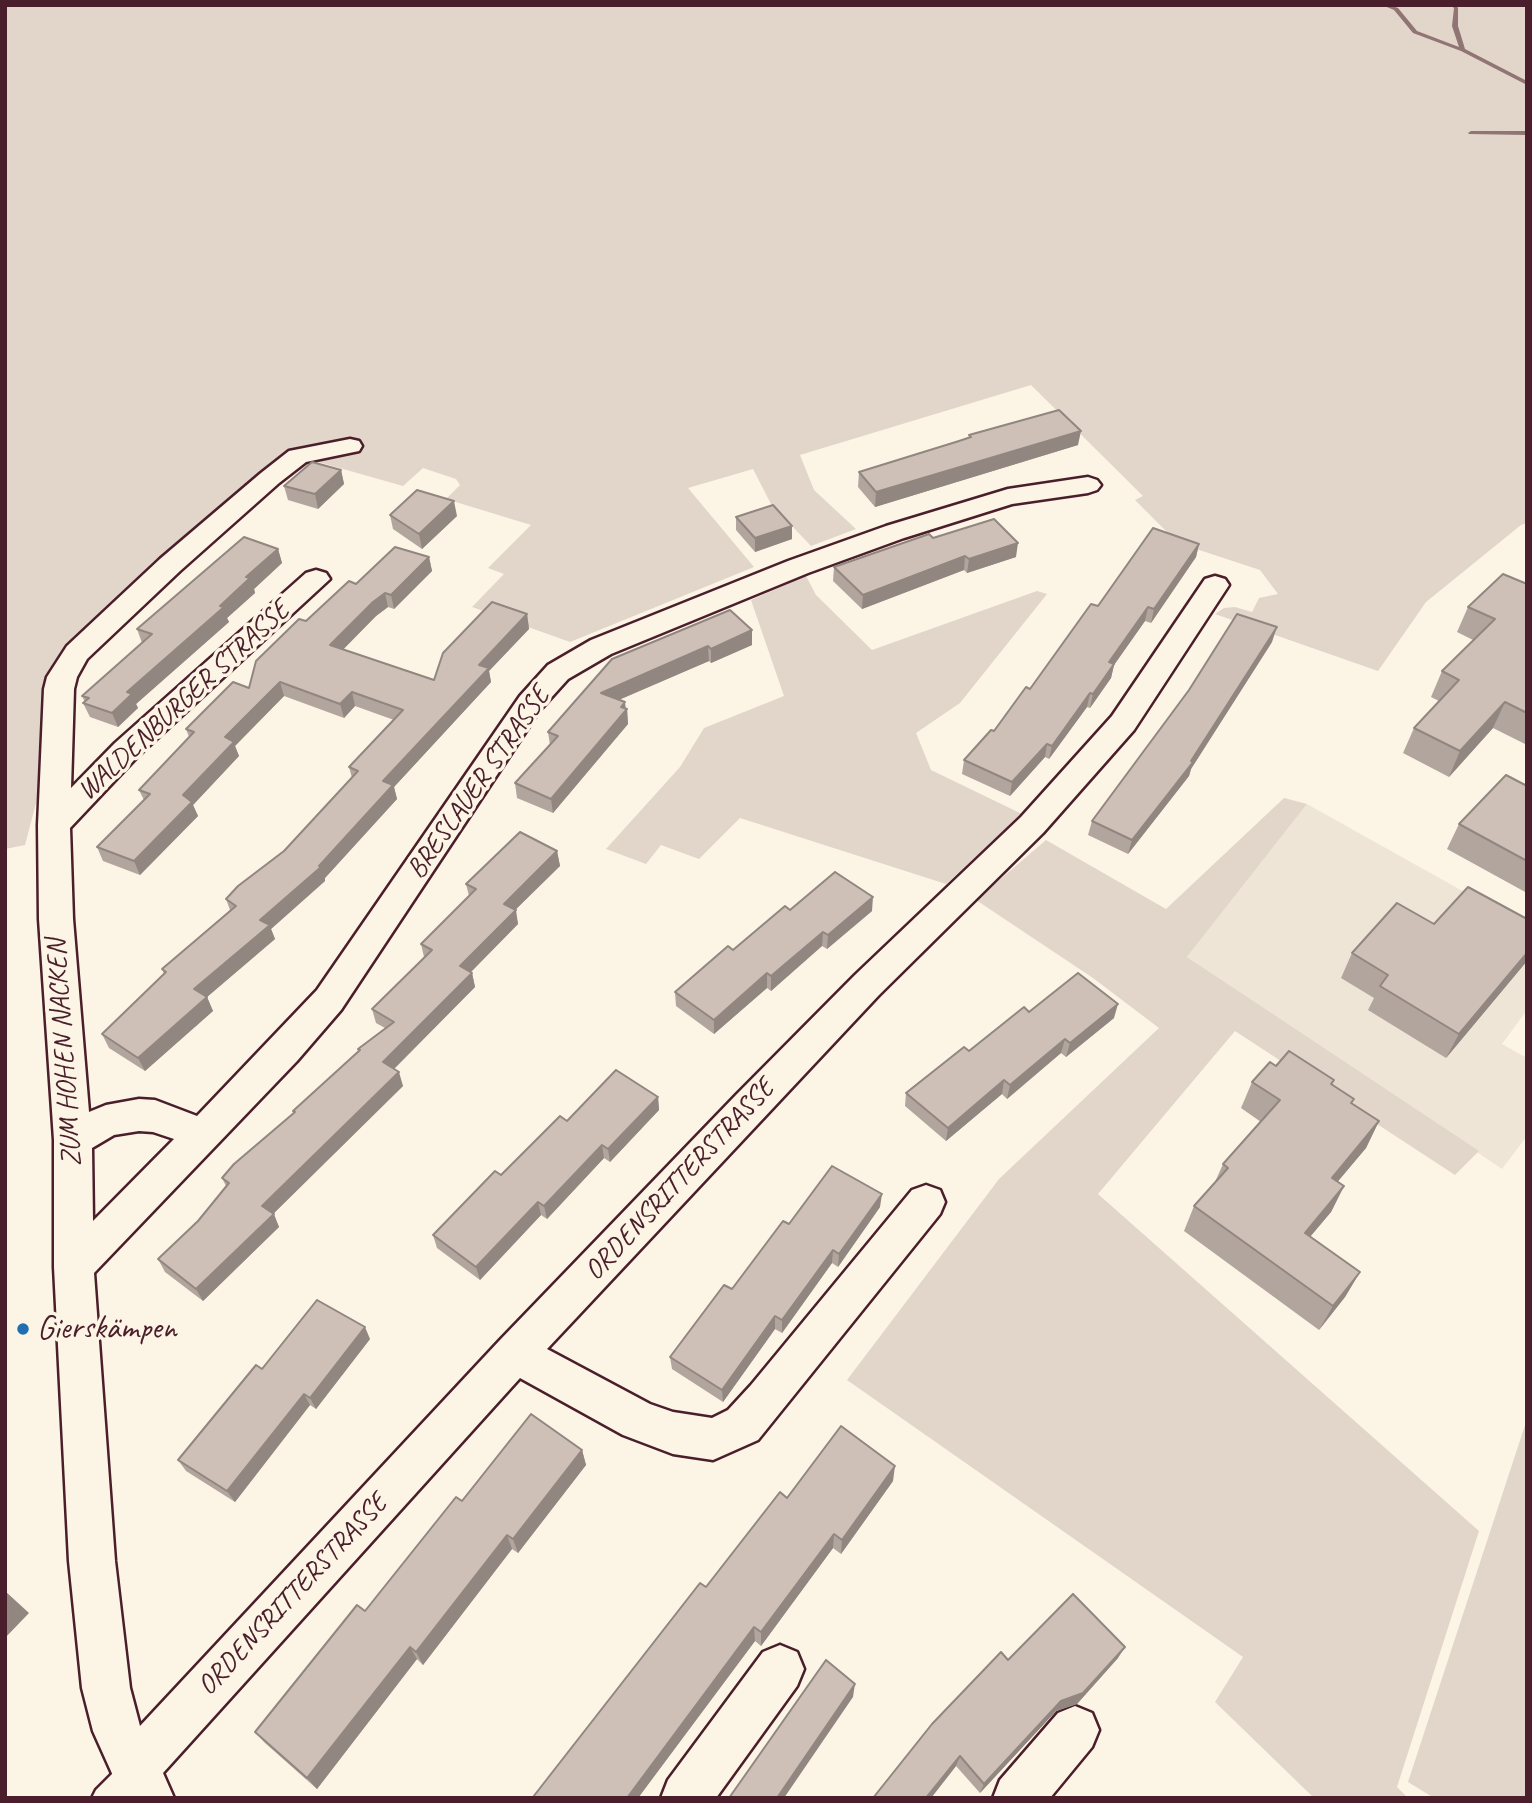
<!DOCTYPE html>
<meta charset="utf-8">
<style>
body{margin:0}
#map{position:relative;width:1532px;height:1803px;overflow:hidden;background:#fcf5e5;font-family:Caveat,sans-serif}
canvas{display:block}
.frame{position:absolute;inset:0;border:7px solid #4a1f2b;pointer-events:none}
</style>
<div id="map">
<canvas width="1532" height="1803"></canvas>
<div class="frame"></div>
</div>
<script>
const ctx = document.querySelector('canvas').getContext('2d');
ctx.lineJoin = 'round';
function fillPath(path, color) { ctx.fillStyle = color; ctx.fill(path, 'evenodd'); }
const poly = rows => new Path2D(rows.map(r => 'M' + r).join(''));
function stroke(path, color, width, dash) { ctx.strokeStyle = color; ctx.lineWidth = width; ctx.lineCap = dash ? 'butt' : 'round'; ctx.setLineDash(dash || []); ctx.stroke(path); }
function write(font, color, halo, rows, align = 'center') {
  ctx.font = font + ' Caveat,sans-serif'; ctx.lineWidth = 7; ctx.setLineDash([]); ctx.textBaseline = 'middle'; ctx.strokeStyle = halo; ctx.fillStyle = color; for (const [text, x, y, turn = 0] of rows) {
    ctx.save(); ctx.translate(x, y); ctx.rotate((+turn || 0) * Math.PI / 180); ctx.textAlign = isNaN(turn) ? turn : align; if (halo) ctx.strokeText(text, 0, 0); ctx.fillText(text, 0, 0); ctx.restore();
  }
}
const built = poly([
 [1307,804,1527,927,1527,1010,1502,1044,1527,1058,1527,1136,1502,1169,1187,957]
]);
const green = poly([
 [5,5,1527,5,1527,523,1521,525,1426,602,1378,671,1215,614,1224,608,1235,607,1252,612,1259,598,1278,594,1260,570,1178,543,1135,500,1143,496,1031,385,800,455,814,490,856,529,811,546,771,504,753,469,688,488,754,567,570,642,472,607,504,574,488,568,531,525,446,499,460,485,456,479,423,468,403,486,308,459,72,666,25,845,5,849],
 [806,576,816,595,872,650,1037,591,1047,594,960,703,916,733,931,770,1022,814,946,884,740,818,699,859,661,845,646,864,606,849,680,767,704,728,784,696,751,600],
 [1284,798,1307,804,1187,957,1479,1151,1455,1175,1235,1031,1098,1194,1479,1531,1397,1787,1408,1798,1314,1798,1215,1702,1243,1657,847,1380,999,1179,1159,1028,1093,978,976,900,1046,840,1166,909],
 [1527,1419,1527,1798,1434,1798,1408,1782]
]);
const stream = poly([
 [1382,5,1390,5,1398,8,1417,31,1459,47,1452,26,1454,8,1451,5,1456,5,1458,8,1458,26,1465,49,1527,81,1527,85,1461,51,1413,33,1394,10,1382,5],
 [1471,131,1527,131,1527,135,1469,134,1468,133,1471,131]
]);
const lane = poly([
 [132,1758,140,1762,144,1770,140,1778,121,1798,92,1798,96,1790,124,1762,132,1758]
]);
const street = poly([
 [350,439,359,441,362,446,359,451,306,462,279,483,180,571,87,659,77,677,74,689,71,788,115,743,306,573,316,570,326,573,330,579,137,757,70,828,73,919,89,1112,106,1105,139,1099,155,1100,197,1116,317,990,520,696,548,665,591,640,788,561,886,526,1008,489,1088,477,1097,480,1101,485,1097,490,1088,493,1012,504,904,538,808,573,611,654,568,679,540,710,341,1010,297,1061,94,1273,115,1561,130,1688,140,1726,500,1340,736,1095,855,975,1021,817,1112,716,1205,579,1215,576,1225,579,1229,585,1134,730,1043,833,879,995,547,1349,650,1404,673,1412,712,1418,728,1410,751,1385,912,1190,926,1185,940,1190,945,1202,940,1214,758,1440,713,1460,673,1454,623,1435,520,1378,163,1773,174,1798,123,1798,93,1731,82,1688,69,1561,54,1267,54,1140,39,919,38,825,44,689,47,677,67,646,160,559,261,473,289,451,350,439],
 [139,1131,153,1132,174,1139,93,1221,92,1148,114,1135,139,1131],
 [780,1645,797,1652,804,1669,797,1686,716,1798,661,1798,668,1780,763,1652,780,1645],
 [1075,1706,1092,1713,1099,1730,1092,1747,1050,1798,993,1798,1000,1780,1058,1713,1075,1706]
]);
const wall = poly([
 [969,435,1078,445,875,507,858,487,859,472,959,441,969,437],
 [341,470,344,484,318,509,288,500,284,486],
 [390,515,457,516,422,549,393,529],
 [736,517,792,526,792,539,755,552,736,530],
 [933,538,1016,557,967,573,964,570,862,609,833,581,834,567],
 [1199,544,1196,557,1151,623,1145,621,1114,665,1111,678,1090,708,1087,707,1049,759,1045,757,1010,796,962,774,964,760,994,731,1030,689],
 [278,549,282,563,254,589,255,593,227,618,229,622,136,704,138,708,118,727,90,717,83,703,85,702,82,696,142,643,137,629],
 [429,557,432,571,394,609,388,607,376,616,343,649,434,680,527,614,529,629,489,671,491,682,394,787,397,799,325,878,325,881,271,929,275,939,207,997,213,1011,145,1071,109,1048,102,1034,164,974,162,969,230,910,226,899,284,851,352,778,349,767,394,720,355,706,344,718,284,696,235,746,239,756,193,805,198,816,140,875,103,861,97,847,144,800,139,790,189,737,186,729,249,688,306,621,356,584],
 [1527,584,1527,745,1493,728,1449,777,1403,753,1414,728,1439,701,1431,697,1442,671,1473,640,1457,632,1468,607],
 [730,610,752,630,752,645,711,663,709,661,619,700,625,702,625,709,627,709,628,724,553,813,517,798,515,783,550,745,548,732],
 [1272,642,1191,769,1189,776,1128,854,1088,835,1092,821],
 [1527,786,1527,893,1447,849,1459,824],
 [557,851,560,866,515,910,518,924,471,972,472,973,475,987,394,1069,403,1086,273,1214,279,1227,203,1301,165,1272,158,1259,198,1221,226,1186,222,1178,294,1113,293,1111,359,1051,358,1049,385,1028,376,1023,372,1009,424,957,421,944,469,896,466,884],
 [790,910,872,911,827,949,822,946,771,991,767,988,714,1034,676,1006,675,992],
 [1527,919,1527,961,1446,1058,1368,1010,1374,998,1341,978,1352,953,1434,924],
 [1029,1012,1114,1018,1066,1057,1061,1053,1007,1099,1002,1094,946,1141,905,1106,906,1093],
 [1276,1066,1334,1080,1332,1085,1354,1099,1352,1103,1379,1121,1366,1148,1337,1182,1344,1186,1331,1212,1310,1237,1360,1272,1345,1297,1319,1330,1184,1231,1194,1206,1215,1182,1223,1164,1261,1122,1241,1108,1252,1082],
 [658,1097,659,1110,610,1162,604,1158,547,1219,541,1215,480,1280,437,1248,433,1235,501,1175,567,1121],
 [880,1207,838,1267,832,1263,782,1333,775,1329,723,1402,672,1369,670,1357,789,1224],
 [370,1339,316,1409,310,1405,235,1502,186,1471,178,1460,262,1369],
 [582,1450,586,1465,518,1553,512,1549,423,1665,417,1659,317,1789,265,1743,255,1732,365,1611,462,1501],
 [893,1481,841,1554,833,1548,761,1646,755,1641,638,1798,534,1798,706,1587],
 [1118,1658,1077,1704,1056,1711,980,1793,956,1766,931,1798,873,1798,1008,1660]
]);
const shadedWall = poly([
 [1081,431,1078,445,875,507,876,492],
 [341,470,344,484,318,509,315,494],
 [454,501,457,516,422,549,419,534],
 [792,526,792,539,755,552,755,538],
 [1018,543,1016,557,967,573,969,559],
 [1199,544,1196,557,1151,623,1154,609],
 [278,549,282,563,254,589,255,593,227,618,229,622,136,704,138,708,118,727,112,713,127,692,220,606,246,577],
 [965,556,964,570,862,609,863,595],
 [429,557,432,571,394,609,391,595],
 [385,593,388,607,376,616,334,659,330,645,373,602],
 [1148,607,1145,621,1114,665,1111,678,1090,708,1093,694,1109,662],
 [527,614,529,629,489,671,491,682,394,787,397,799,325,878,325,881,271,929,275,939,207,997,213,1011,145,1071,138,1058,194,989,260,920,319,866,383,781,479,665],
 [1277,627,1272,642,1191,769,1189,776,1128,854,1132,840,1191,761],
 [752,630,752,645,711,663,711,649],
 [708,646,709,661,602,707,601,693],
 [280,682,284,696,235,746,239,756,193,805,198,816,140,875,134,861,225,737],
 [352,692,355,706,344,718,340,704],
 [1090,693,1087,707,1049,759,1052,746],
 [625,702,626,711,627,709,628,724,553,813,551,799],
 [1505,702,1493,728,1449,777,1460,751],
 [1047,744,1045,757,1010,796,1012,782],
 [557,851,560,866,507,918,504,904],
 [873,897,872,911,827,949,828,935],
 [516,910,518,924,463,980,460,966],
 [823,932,822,946,771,991,771,976],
 [1527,953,1527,961,1446,1058,1459,1034],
 [472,973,475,987,387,1076,383,1062],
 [767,973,767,988,714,1034,714,1020],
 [1118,1004,1114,1018,1066,1057,1070,1043],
 [1065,1039,1061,1053,1007,1099,1010,1085],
 [399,1072,403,1086,268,1219,262,1206],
 [1004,1080,1002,1094,946,1141,948,1128],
 [658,1097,659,1110,610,1162,608,1149],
 [1379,1121,1366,1148,1319,1204,1332,1178],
 [602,1145,604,1158,547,1219,544,1206],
 [1344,1186,1331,1212,1292,1258,1305,1233],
 [882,1194,880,1207,838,1267,839,1254],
 [538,1202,541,1215,480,1280,476,1267],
 [274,1214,279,1227,203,1301,196,1289],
 [833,1250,832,1263,782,1333,782,1320],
 [1360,1272,1345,1297,1319,1330,1333,1306],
 [775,1316,775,1329,723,1402,722,1390],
 [365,1327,370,1339,316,1409,310,1398],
 [304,1394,310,1405,235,1502,227,1491],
 [582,1450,586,1465,518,1553,513,1539],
 [895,1466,893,1481,841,1554,842,1540],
 [834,1534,833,1548,761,1646,761,1632],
 [507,1535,512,1549,423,1665,416,1652],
 [5,1591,29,1613,5,1638],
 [754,1627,755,1641,638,1798,627,1798],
 [410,1647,417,1659,317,1789,307,1778],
 [1125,1647,1118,1658,1077,1704,1056,1711,980,1793,984,1784,1061,1701],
 [855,1684,853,1697,784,1798,777,1798],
 [960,1756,956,1766,931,1798,926,1798]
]);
const building = poly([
 [1059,410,1081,431,876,492,859,472,959,441,971,437,969,435,1059,410],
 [312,462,341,470,315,494,284,486,312,462],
 [417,490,454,501,419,534,390,515,417,490],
 [773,505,792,526,755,538,736,517,773,505],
 [994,519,1018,543,969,559,965,556,863,595,834,567,929,534,933,538,994,519],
 [1153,528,1199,544,1154,609,1148,607,1109,662,1114,664,1093,694,1090,693,1052,746,1047,744,1012,782,964,760,991,730,994,731,1026,687,1030,689,1091,604,1098,606,1153,528],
 [244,537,278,549,246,577,250,578,220,606,224,607,127,692,132,694,112,713,83,703,89,698,82,696,152,634,137,629,244,537],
 [395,547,429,557,391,595,385,593,373,602,330,645,434,680,443,653,492,602,527,614,479,665,489,668,383,781,393,785,319,866,321,867,260,920,270,925,194,989,207,997,138,1058,102,1034,166,972,162,969,236,906,226,899,238,886,284,851,358,771,349,767,403,710,352,692,340,704,280,682,225,737,234,742,183,795,192,802,134,861,97,847,150,794,139,790,194,732,186,729,233,682,249,688,256,661,299,619,306,621,349,581,356,584,395,547],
 [1503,574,1527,584,1527,713,1505,702,1460,751,1414,728,1459,680,1442,671,1495,619,1468,607,1503,574],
 [730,610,752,630,711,649,708,646,601,693,625,702,621,707,627,709,551,799,515,783,558,736,548,732,612,659,730,610],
 [1237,614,1277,627,1191,761,1193,762,1132,840,1092,821,1189,690,1237,614],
 [1506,775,1527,786,1527,861,1459,824,1506,775],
 [520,832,557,851,504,904,516,910,460,966,472,973,383,1062,399,1072,262,1206,274,1214,196,1289,158,1259,198,1221,229,1183,222,1178,234,1164,295,1112,293,1111,360,1050,358,1049,394,1022,372,1009,432,950,421,944,476,889,466,884,520,832],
 [835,872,873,897,828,935,823,932,771,976,767,973,714,1020,675,992,728,946,733,950,785,906,790,910,835,872],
 [1468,887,1527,919,1527,953,1459,1034,1380,986,1388,975,1352,953,1397,903,1434,924,1468,887],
 [1078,973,1118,1004,1070,1043,1065,1039,1010,1085,1004,1080,948,1128,906,1093,964,1047,969,1051,1024,1007,1029,1012,1078,973],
 [1289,1051,1334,1080,1331,1084,1354,1099,1351,1103,1379,1121,1332,1178,1344,1186,1305,1233,1360,1272,1333,1306,1194,1206,1228,1168,1223,1164,1280,1100,1252,1082,1270,1062,1276,1066,1289,1051],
 [616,1070,658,1097,608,1149,602,1145,544,1206,538,1202,476,1267,433,1235,495,1171,501,1175,560,1116,567,1121,616,1070],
 [832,1166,882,1194,839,1254,833,1250,782,1320,775,1316,722,1390,670,1357,724,1285,732,1289,783,1221,789,1224,832,1166],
 [317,1300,365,1327,310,1398,304,1394,227,1491,178,1460,256,1365,262,1369,317,1300],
 [531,1414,582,1450,513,1539,507,1535,416,1652,410,1647,307,1778,255,1732,357,1605,365,1611,456,1497,462,1501,531,1414],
 [841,1426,895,1466,842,1540,834,1534,761,1632,754,1627,627,1798,534,1798,533,1797,700,1583,706,1587,780,1492,787,1498,841,1426],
 [1073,1594,1125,1647,1083,1693,1061,1701,984,1784,960,1756,926,1798,873,1798,932,1724,1001,1652,1008,1660,1073,1594],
 [826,1660,855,1684,777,1798,729,1798,826,1660]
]);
const markers = [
 [23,1329,7,"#1f6fb2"]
];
const streetNames = [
 ["WALDENBURGER STRASSE",184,701,-43],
 ["BRESLAUER STRASSE",479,783,-55],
 ["ZUM HOHEN NACKEN",65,1053,-94],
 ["ORDENSRITTERSTRASSE",680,1180,-47],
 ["ORDENSRITTERSTRASSE",293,1595,-47]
];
const nearPoinames = [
 ["Gierskämpen",37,1329]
];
fillPath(built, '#eee5d7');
fillPath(green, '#e2d5ca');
fillPath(stream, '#917474');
stroke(lane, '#4a1f2b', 5);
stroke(street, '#4a1f2b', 5);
fillPath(lane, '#fcf5e5');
fillPath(street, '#fcf5e5');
fillPath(wall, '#b2a59d');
fillPath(shadedWall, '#918680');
fillPath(building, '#cfc0b7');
stroke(building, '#918680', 2);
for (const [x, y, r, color] of markers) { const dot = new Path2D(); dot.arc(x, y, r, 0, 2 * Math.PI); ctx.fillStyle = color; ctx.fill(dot); stroke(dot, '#fcf5e5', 2.5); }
write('28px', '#4a1f2b', '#fcf5e5', streetNames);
write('33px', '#4a1f2b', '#fcf5e5', nearPoinames, 'left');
</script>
